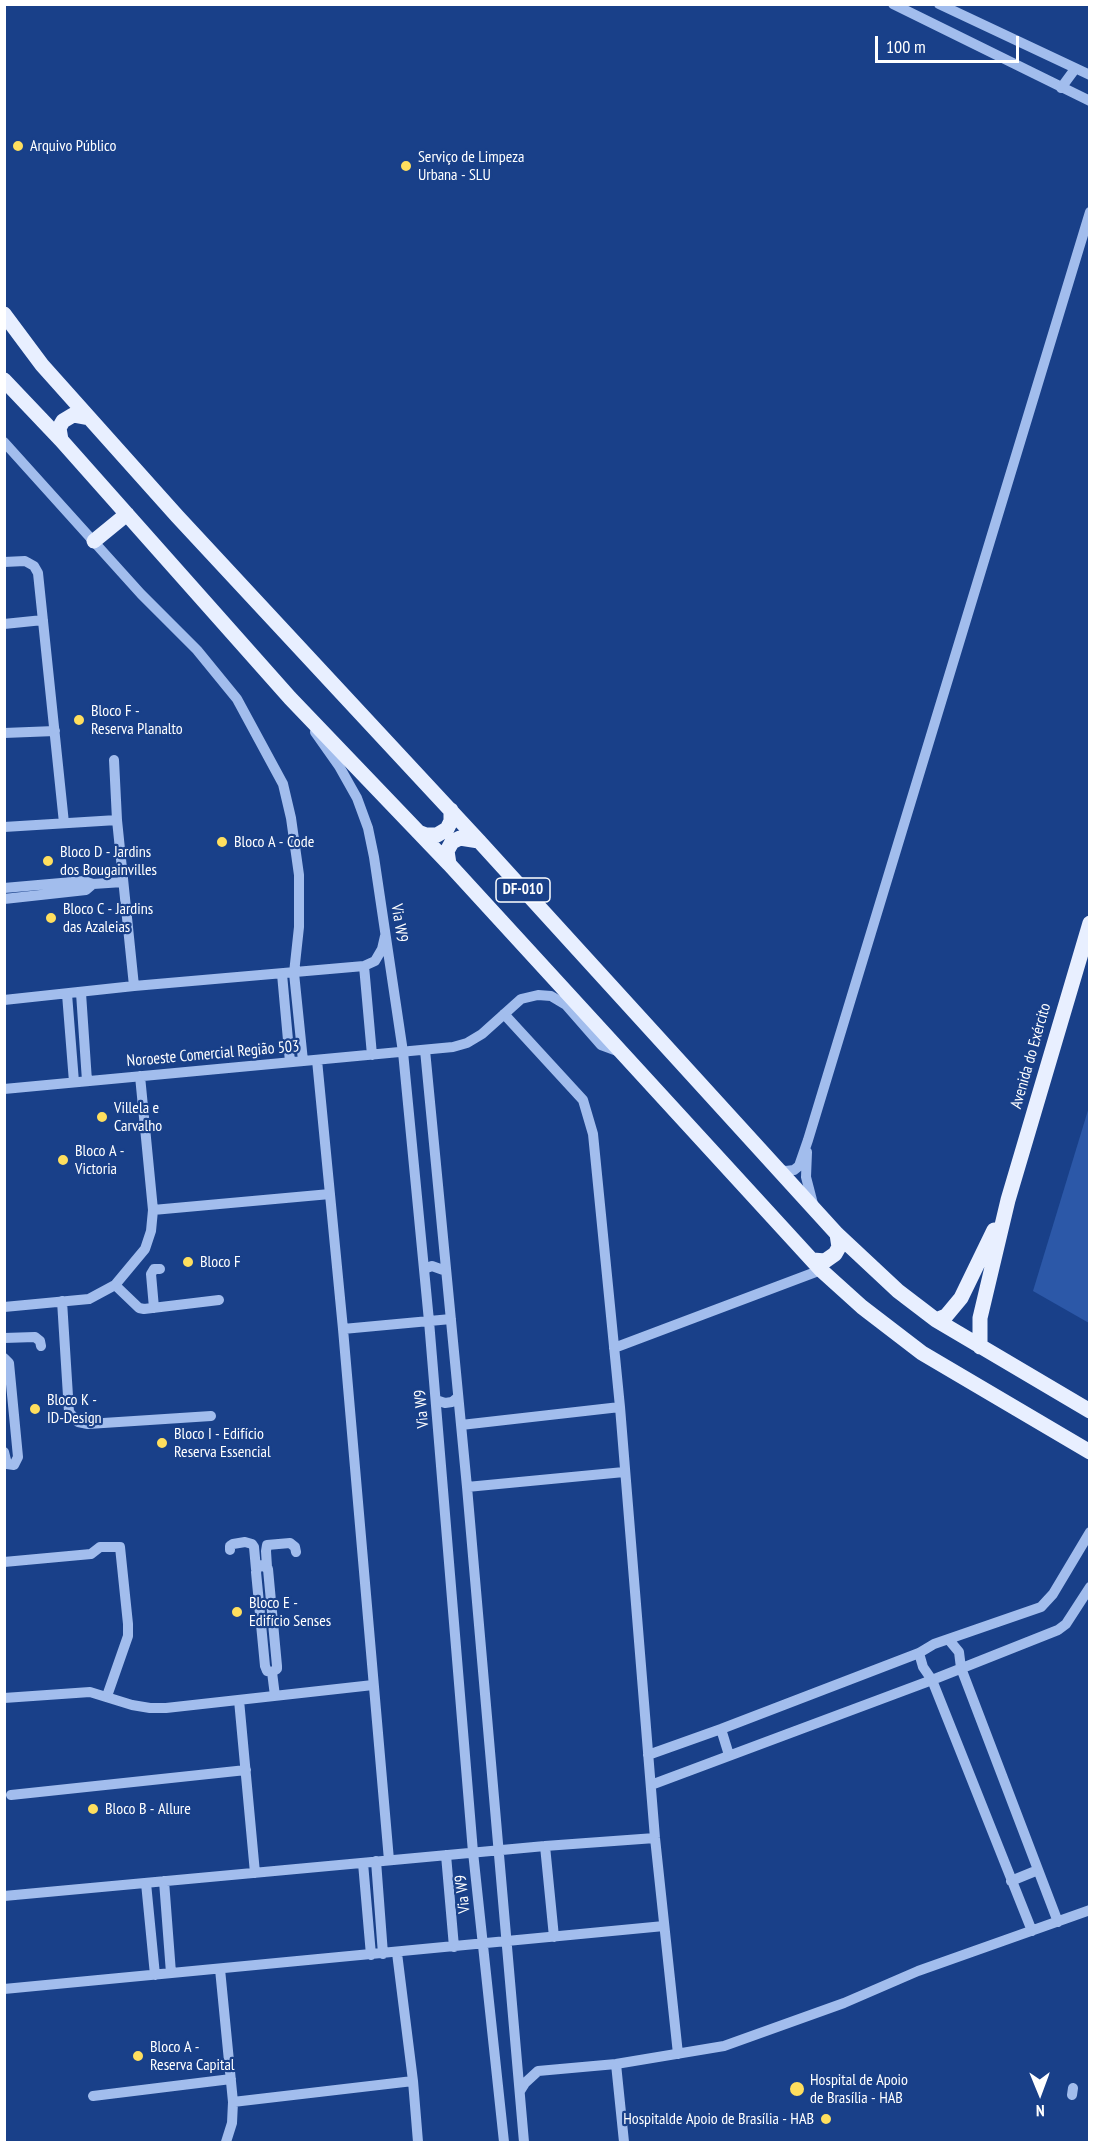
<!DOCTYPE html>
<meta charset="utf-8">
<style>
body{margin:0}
#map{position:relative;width:1094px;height:2147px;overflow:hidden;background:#194089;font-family:"PT Sans Narrow",sans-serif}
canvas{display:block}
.frame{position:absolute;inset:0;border:6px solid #fff;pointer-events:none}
.north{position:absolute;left:1010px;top:2063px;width:60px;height:60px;-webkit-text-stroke:4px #194089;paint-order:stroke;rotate:179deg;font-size:16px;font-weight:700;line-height:24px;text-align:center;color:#fff}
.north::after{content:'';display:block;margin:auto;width:21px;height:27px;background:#fff;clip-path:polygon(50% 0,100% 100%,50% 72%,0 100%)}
.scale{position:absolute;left:875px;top:36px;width:144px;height:27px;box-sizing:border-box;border:3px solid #fff;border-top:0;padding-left:8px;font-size:18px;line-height:21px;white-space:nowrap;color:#fff;-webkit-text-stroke:4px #194089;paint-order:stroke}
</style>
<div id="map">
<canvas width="1094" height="2147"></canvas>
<div class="frame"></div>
<div class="north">N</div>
<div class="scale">100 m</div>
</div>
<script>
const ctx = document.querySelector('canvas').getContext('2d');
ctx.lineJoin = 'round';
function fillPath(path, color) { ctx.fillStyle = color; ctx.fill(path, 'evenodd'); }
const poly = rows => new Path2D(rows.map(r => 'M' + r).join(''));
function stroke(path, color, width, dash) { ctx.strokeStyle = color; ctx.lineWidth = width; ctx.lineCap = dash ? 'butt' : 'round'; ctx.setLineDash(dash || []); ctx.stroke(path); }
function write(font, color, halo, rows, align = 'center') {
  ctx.font = font + ' "PT Sans Narrow",sans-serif'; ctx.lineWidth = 4.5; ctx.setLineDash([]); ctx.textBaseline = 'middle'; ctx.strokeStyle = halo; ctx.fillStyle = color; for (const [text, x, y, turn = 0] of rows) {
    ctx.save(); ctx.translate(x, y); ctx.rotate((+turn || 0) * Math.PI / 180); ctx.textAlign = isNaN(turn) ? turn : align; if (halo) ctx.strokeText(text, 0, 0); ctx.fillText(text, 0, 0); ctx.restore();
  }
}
const green = poly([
 [1089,1107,1089,1323,1033,1291]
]);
const minor = poly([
 [893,4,1090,101],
 [939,4,1090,75],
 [1061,88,1075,69],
 [4,442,141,594,197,650,237,699,283,784,291,818,299,875,299,927,294,973,303,1061],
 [4,562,25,561,34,566,38,573,64,823],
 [4,624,43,620],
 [315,732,339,766,357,798,368,828,374,857,403,1052,429,1321,473,1852,504,2142],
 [4,733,55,731],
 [114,760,117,820,134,986],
 [4,827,117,820],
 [4,888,84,881,93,884,123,882],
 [4,899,86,890,93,884],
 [364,966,372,1055],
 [282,974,290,1062],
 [81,993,87,1081],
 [67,994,74,1082],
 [4,1000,134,986,364,966,375,961,382,949,385,936],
 [504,1014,583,1100,593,1134,620,1407,655,1838,678,2054],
 [425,1050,467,1487,524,2142],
 [317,1060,343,1329,389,1860],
 [4,1089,453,1047,467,1043,482,1034,521,999,538,995,551,996,566,1005,601,1045,620,1052],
 [807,1152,806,1177,813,1204],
 [778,1169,786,1171,794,1170,799,1166,808,1140,1090,212],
 [153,1210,330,1194],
 [424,1269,432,1266,446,1271],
 [115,1285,139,1308,144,1309,219,1300],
 [62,1301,69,1412,78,1422,88,1424,211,1416],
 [4,1307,89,1299,115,1285,145,1249,151,1231,153,1210,140,1076],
 [154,1308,151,1274,154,1269,160,1269],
 [343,1329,451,1319],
 [4,1338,35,1337,40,1341,41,1346],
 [614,1348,821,1270],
 [4,1358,9,1363,18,1457,14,1465,7,1464,4,1452],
 [436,1400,445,1403,452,1402,458,1397],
 [461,1425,620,1407],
 [467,1487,624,1472],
 [230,1550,230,1546,233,1544,245,1542,252,1544,254,1547,256,1569],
 [4,1562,91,1554,100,1547,120,1547,128,1624,128,1636,107,1696],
 [267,1567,266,1551,267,1545,290,1543,295,1547,296,1552],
 [949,1640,959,1652,961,1668,1058,1922],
 [919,1653,923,1667,932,1680,1032,1931],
 [272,1672,267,1671,265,1666,256,1572,258,1567,262,1565,268,1569,277,1666,277,1669,272,1672,275,1696],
 [4,1698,90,1692,132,1705,150,1708,166,1708,373,1685],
 [239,1700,255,1873],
 [721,1729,729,1755],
 [648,1755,721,1729,919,1653,934,1644,1041,1607,1053,1594,1090,1532],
 [651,1785,932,1680,1058,1630,1066,1624,1090,1587],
 [11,1795,246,1770],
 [545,1846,554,1937],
 [446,1855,454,1947],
 [376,1861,383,1954],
 [363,1863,371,1955],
 [164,1881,171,1973],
 [1011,1881,1038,1870],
 [146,1883,155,1975],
 [4,1896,545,1846,655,1838],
 [397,1953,413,2081,418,2142],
 [220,1969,233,2102,232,2123,226,2142],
 [4,1989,664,1926],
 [616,2064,624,2142],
 [520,2091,525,2083,538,2071,616,2064,724,2046,844,2003,918,1971,1090,1910],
 [1072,2095,1073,2088],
 [93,2096,231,2079],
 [233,2102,413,2081]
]);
const major = poly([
 [4,314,42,365,177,516,479,841,837,1234,898,1291,936,1320,1090,1411],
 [4,380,61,440,290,698,449,864,821,1270,862,1307,922,1353,1090,1452],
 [61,440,59,428,63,421,73,415,89,418],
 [94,541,127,514],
 [418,832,426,835,437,835,447,829,451,821,451,810],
 [449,864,447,851,452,842,460,838,479,841],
 [813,1260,825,1261,835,1254,839,1247,837,1234],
 [936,1320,946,1316,961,1298,994,1230],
 [980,1347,980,1318,1008,1200,1090,923]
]);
const markers = [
 [18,146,6,"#ffdf5e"],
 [406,166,6,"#ffdf5e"],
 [79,720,6,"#ffdf5e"],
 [222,842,6,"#ffdf5e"],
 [48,861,6,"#ffdf5e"],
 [51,918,6,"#ffdf5e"],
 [102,1117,6,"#ffdf5e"],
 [63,1160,6,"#ffdf5e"],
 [188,1262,6,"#ffdf5e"],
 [35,1409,6,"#ffdf5e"],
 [162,1443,6,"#ffdf5e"],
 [237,1612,6,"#ffdf5e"],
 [93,1809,6,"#ffdf5e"],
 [138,2056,6,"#ffdf5e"],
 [797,2089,8,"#ffdf5e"],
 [826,2119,6,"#ffdf5e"]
];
const shields = [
 [523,890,54]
];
const shieldNames = [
 ["DF-010",523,890]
];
const poiNames = [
 ["Arquivo Público",30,146],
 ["Serviço de Limpeza",418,157],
 ["Urbana - SLU",418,175],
 ["Bloco F -",91,711],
 ["Reserva Planalto",91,729],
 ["Bloco A - Code",234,842],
 ["Bloco D - Jardins",60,852],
 ["dos Bougainvilles",60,870],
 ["Bloco C - Jardins",63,909],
 ["das Azaleias",63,927],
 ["Villela e",114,1108],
 ["Carvalho",114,1126],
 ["Bloco A -",75,1151],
 ["Victoria",75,1169],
 ["Bloco F",200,1262],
 ["Bloco K -",47,1400],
 ["ID-Design",47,1418],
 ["Bloco I - Edifício",174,1434],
 ["Reserva Essencial",174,1452],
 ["Bloco E -",249,1603],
 ["Edifício Senses",249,1621],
 ["Bloco B - Allure",105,1809],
 ["Bloco A -",150,2047],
 ["Reserva Capital",150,2065],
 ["Hospital de Apoio",810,2080],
 ["de Brasília - HAB",810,2098],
 ["Hospitalde Apoio de Brasília - HAB",814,2119,"right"]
];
const streetNames = [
 ["Via W9",399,923,81],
 ["Noroeste Comercial Região 503",213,1054,-5],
 ["Avenida do Exército",1031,1056,-74],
 ["Via W9",422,1409,-95],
 ["Via W9",463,1894,-96]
];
fillPath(green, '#2c58a8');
stroke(minor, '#a2bded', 10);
stroke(major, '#e8efff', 15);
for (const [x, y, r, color] of markers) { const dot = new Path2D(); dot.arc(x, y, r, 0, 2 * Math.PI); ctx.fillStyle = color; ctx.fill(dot); stroke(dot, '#194089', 2); }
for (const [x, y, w] of shields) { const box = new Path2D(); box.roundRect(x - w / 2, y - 12, w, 24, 4.5); ctx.fillStyle = '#194089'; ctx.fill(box); stroke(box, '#fff', 1.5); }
write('bold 15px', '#fff', null, shieldNames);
write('16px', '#fff', '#194089', poiNames, 'left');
write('16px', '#fff', '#194089', streetNames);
</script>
